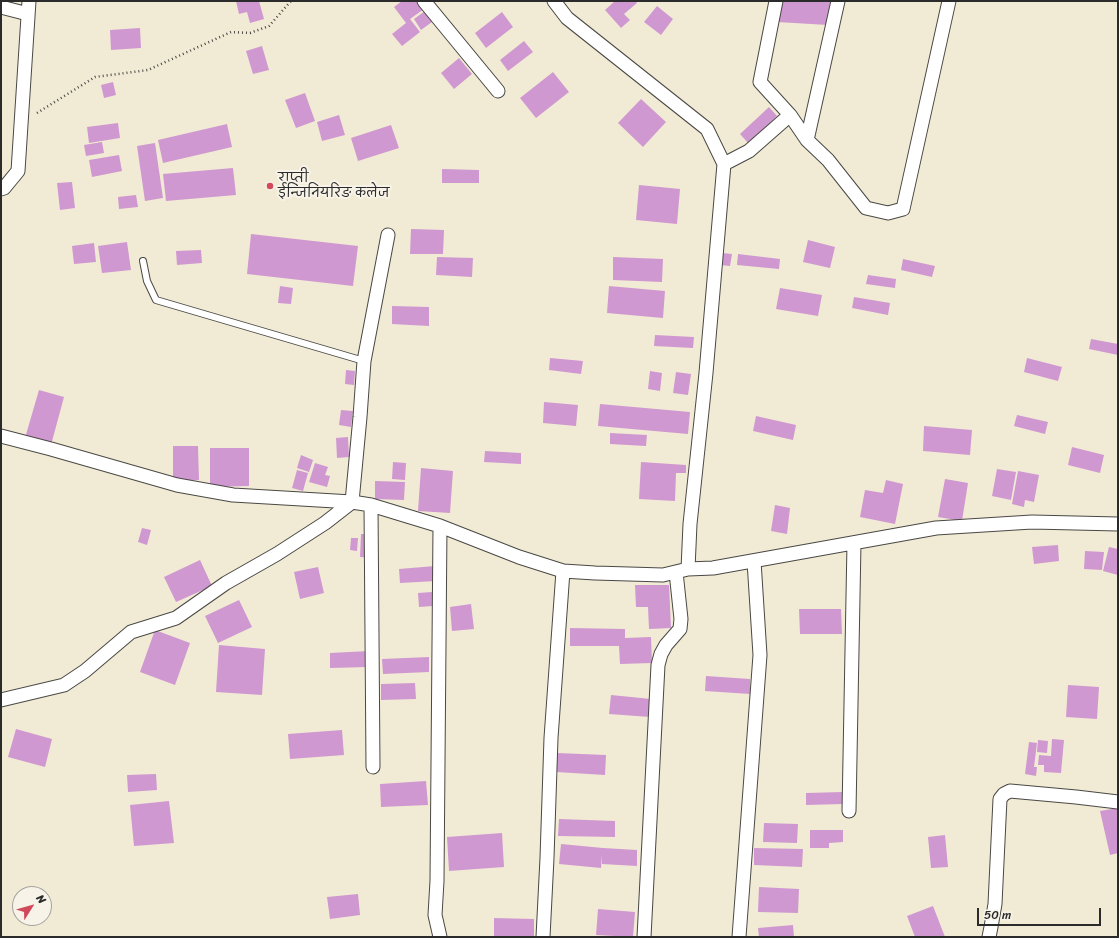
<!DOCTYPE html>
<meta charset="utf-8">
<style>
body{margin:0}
#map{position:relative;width:1119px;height:938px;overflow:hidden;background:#f1ebd5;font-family:Sriracha,sans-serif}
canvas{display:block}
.frame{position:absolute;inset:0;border:2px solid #2b2b2b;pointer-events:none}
.north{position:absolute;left:12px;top:886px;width:40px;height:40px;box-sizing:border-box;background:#f7f3e8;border:1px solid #a5a39c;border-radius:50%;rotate:53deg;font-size:11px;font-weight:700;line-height:16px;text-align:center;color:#2b2b2b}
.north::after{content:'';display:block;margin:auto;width:14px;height:18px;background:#d1495b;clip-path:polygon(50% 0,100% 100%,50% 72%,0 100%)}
.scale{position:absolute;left:977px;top:908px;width:124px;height:18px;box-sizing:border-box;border:2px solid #2b2b2b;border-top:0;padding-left:5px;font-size:12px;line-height:14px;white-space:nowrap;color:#2b2b2b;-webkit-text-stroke:3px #f7f3e8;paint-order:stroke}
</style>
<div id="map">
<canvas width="1119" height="938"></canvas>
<div class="frame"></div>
<div class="north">N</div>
<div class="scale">50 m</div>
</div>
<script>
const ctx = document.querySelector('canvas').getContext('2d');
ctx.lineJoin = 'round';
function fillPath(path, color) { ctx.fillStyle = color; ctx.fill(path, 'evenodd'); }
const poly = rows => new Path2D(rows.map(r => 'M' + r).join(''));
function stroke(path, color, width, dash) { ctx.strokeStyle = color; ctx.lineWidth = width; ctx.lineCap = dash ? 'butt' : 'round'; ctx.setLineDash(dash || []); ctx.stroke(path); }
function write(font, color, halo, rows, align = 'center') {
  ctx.font = font + ' Sriracha,"Playpen Sans Deva",sans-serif'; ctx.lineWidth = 4; ctx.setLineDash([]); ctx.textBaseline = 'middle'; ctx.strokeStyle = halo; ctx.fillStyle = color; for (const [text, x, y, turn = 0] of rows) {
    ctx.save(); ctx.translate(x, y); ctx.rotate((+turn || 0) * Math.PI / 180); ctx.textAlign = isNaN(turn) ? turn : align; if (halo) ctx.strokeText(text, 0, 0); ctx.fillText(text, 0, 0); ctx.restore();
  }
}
const building = poly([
 [236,1,259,1,264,19,250,23,247,12,239,14],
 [402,1,418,1,424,9,410,19,420,32,402,46,392,34,406,23,394,7],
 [615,1,635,1,637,3,624,14,630,20,621,28,605,10],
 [778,1,830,1,828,25,777,22],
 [657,6,673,19,661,35,644,22],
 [425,11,432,22,421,30,414,19],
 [502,12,513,27,486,48,475,33],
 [140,28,141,48,111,50,110,30],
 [524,41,533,52,508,71,500,60],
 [262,46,269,70,253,74,246,51],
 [459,58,472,74,454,89,441,73],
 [553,72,569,92,536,118,520,98],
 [113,82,116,95,104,98,101,85],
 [305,93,315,121,296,128,285,100],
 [641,99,666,122,643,147,618,123],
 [769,107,777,116,748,143,740,134],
 [339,115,345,135,322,141,317,122],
 [118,123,120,138,89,143,87,127],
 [227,124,232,147,163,163,158,140],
 [391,125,399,148,358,161,351,138],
 [102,142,104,153,86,156,84,145],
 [155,143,163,198,145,201,137,146],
 [119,155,122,171,92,177,89,160],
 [233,168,236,195,166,201,163,174],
 [442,169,479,170,479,183,442,183],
 [72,182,75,208,60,210,57,183],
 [639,185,680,189,677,224,636,220],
 [136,195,138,207,119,209,118,197],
 [411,229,444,230,443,254,410,254],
 [251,234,358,246,353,286,247,274],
 [808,240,835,247,830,268,803,262],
 [127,242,131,270,102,273,98,246],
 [94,243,96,262,74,264,72,246],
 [201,250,202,263,177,265,176,251],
 [722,253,732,254,730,266,720,265],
 [738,254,780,259,779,269,737,265],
 [437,257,473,258,472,277,436,275],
 [613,257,663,259,662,282,613,280],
 [903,259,935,266,932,277,901,270],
 [868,275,896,279,895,288,866,284],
 [280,286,293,288,291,304,278,303],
 [609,286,665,291,663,318,607,313],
 [780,288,822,295,818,316,776,309],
 [854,297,890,303,888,315,852,308],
 [392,306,429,307,429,326,392,324],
 [655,335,694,337,693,348,654,346],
 [1091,339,1118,344,1118,355,1089,349],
 [550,358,583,361,581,374,549,370],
 [1027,358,1062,367,1058,381,1024,372],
 [346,370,355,371,354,385,345,384],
 [650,371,662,373,660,391,648,389],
 [676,372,691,374,688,395,673,393],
 [39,390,64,397,51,445,25,438],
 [544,402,578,405,576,426,543,423],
 [600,404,690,412,688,434,598,426],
 [341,410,353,411,351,427,339,425],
 [1017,415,1048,422,1045,434,1014,426],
 [756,416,796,425,793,440,753,431],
 [924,426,972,430,970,455,923,451],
 [610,433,647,435,646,446,610,444],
 [348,437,349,457,337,458,336,438],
 [173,446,198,446,199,480,173,481],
 [1072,447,1104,455,1100,473,1068,465],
 [210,448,249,448,249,486,210,487],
 [485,451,521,453,521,464,484,462],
 [301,455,313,460,309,472,297,468],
 [393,462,406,463,405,480,392,479],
 [641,462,686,465,686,473,676,473,675,501,639,499],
 [315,463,328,467,325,475,330,476,327,487,309,482],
 [421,468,453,471,450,513,418,511],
 [997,469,1016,472,1011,500,992,496],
 [297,470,308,473,303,491,292,488],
 [1018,471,1039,475,1034,502,1025,500,1024,507,1012,504],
 [945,479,968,483,962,521,938,517],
 [886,480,903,484,895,524,860,517,865,490,883,493],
 [375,481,405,482,404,500,375,499],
 [775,505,790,508,787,534,771,531],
 [142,528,151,530,147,545,138,542],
 [361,534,374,534,373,558,360,557],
 [351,538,358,538,357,551,350,550],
 [1058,545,1059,561,1034,564,1032,547],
 [1109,547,1118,549,1118,575,1103,571],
 [1085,551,1104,552,1102,570,1084,569],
 [200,560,212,586,176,602,164,577],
 [435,566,436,581,400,583,399,569],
 [318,567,324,593,300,599,294,572],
 [635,585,669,585,671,628,649,629,648,607,636,607],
 [432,592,433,606,419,607,418,593],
 [239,600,252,627,218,643,205,616],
 [471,604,474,629,452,631,450,607],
 [799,609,841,609,842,634,800,634],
 [570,628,625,629,625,638,651,637,652,663,620,664,619,646,570,646],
 [155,630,190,643,175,685,140,672],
 [219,645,265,649,262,695,216,692],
 [369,651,369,667,330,668,330,653],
 [429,657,429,672,383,674,382,659],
 [706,676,750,679,750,694,705,691],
 [415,683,416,699,381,700,381,684],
 [1068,685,1099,687,1097,719,1066,717],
 [611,695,651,699,650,717,609,714],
 [16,729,52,739,45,767,8,757],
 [342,730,344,755,290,759,288,734],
 [1052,739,1064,740,1061,773,1044,772,1044,765,1038,765,1039,755,1051,756],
 [1038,740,1048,741,1047,753,1037,752],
 [1029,742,1037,743,1034,767,1037,767,1036,776,1025,774],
 [557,753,606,755,605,775,556,772],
 [156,774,157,790,128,792,127,775],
 [426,781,428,805,381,807,380,784],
 [843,792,843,804,806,805,806,793],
 [169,801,174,843,134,846,130,805],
 [1118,808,1118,853,1110,855,1100,811],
 [559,819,615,821,615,837,558,836],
 [764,823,798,824,797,843,763,842],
 [810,830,843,830,843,842,829,843,829,848,810,848],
 [502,833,504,867,449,871,447,837],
 [945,835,948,867,931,868,928,837],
 [561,844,603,848,637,850,637,866,602,864,602,855,601,868,559,864],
 [754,848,803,849,802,867,754,865],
 [759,887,799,889,798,913,758,912],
 [358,894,360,915,330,919,327,897],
 [933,906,945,937,915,937,907,916],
 [598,909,635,912,633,937,596,935],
 [494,918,534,919,534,937,494,937],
 [793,925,794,937,759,937,758,928]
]);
const path = poly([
 [37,113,95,77,148,70,231,32,250,33,269,26,291,1]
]);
const lane = poly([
 [143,261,147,281,156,300,364,361]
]);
const street = poly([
 [424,1,498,91],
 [554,1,567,18,707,129,724,164],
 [776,1,760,82,790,115,807,140,828,160,866,208,888,213,903,209,949,1],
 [1,7,28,14],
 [807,140,838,1],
 [1,189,4,188,18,171,29,1],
 [1,436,51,449,177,485,233,495,352,502,360,417,364,361,388,235],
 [371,505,373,767],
 [688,569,690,524,706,373,724,164,749,151,790,115],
 [1,700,64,685,85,671,131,632,176,618,226,583,277,554,325,523,352,502,371,505,440,526,519,557,563,571,595,573,663,575,688,569,713,568,936,528,1032,522,1118,524],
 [849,811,854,543],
 [440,937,435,915,437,881,440,526],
 [543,937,547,858,551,738,563,571],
 [644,937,658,665,661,654,666,645,680,629,681,619,676,572],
 [739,937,760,655,754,561],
 [989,937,991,927,995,904,1000,799,1004,794,1010,791,1076,797,1118,802]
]);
const markers = [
 [270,186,4,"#d1495b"]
];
const poiNames = [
 ["राप्ती",278,179],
 ["ईन्जिनियरिङ कलेज",278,194]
];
fillPath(building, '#d098d0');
stroke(lane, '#494844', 8);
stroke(street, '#494844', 15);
stroke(path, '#494844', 2.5, [1, 3]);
stroke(lane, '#fff', 6);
stroke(street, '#fff', 13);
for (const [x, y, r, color] of markers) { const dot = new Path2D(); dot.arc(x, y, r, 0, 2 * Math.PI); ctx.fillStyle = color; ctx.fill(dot); stroke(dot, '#f7f3e8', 1.5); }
write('13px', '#2b2b2b', '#f7f3e8', poiNames, 'left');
</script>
